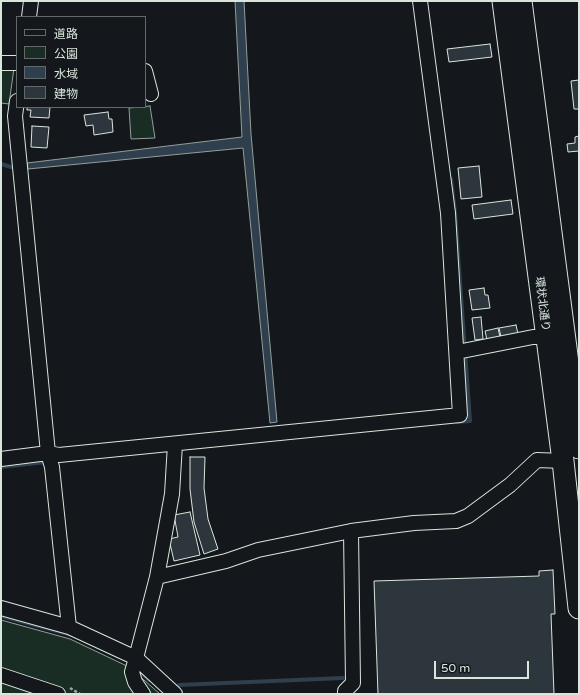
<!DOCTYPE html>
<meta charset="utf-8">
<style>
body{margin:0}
#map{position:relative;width:580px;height:695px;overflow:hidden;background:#14181c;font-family:"Varela Round","Noto Sans JP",sans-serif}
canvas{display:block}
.frame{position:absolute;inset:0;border:2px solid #d8e6dc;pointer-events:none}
.legend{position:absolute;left:16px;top:16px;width:130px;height:92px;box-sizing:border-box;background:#14181c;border:1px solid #626a69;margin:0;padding:5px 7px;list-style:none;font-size:12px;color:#d8e6dc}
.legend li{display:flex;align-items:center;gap:8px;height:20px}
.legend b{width:20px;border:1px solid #626a69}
.scale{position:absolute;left:434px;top:661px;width:95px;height:18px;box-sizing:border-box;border:2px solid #d8e6dc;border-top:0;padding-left:5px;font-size:12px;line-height:14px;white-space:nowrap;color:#d8e6dc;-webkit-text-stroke:3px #14181c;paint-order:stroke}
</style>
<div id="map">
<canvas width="580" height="695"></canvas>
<div class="frame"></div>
<ul class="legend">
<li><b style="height:5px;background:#14181c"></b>道路</li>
<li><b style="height:11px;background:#1a2d24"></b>公園</li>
<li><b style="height:11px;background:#2f3f4d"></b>水域</li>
<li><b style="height:11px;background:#2c363c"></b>建物</li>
</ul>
<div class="scale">50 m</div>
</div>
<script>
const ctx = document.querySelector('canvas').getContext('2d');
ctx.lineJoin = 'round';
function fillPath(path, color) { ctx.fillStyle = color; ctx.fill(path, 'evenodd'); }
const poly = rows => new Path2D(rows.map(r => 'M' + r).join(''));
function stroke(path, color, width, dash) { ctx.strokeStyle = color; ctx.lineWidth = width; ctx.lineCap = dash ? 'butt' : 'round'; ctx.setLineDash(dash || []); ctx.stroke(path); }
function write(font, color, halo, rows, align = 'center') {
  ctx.font = font + ' "Varela Round","Noto Sans JP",sans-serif'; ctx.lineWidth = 3; ctx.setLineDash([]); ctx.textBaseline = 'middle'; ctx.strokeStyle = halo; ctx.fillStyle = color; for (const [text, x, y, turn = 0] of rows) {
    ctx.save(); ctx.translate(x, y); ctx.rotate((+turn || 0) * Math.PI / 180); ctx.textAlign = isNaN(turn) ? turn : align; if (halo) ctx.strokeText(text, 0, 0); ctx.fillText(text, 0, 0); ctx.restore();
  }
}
const green = poly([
 [1,68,14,68,9,104,1,103,1,68],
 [150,106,155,138,131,139,129,108,150,106],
 [1,620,70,639,129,667,160,694,1,694,1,620]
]);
const water = poly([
 [235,1,244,1,251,134,277,422,270,423,243,148,28,169,27,163,242,137,235,1]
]);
const stream = poly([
 [1,164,11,167,18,166],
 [451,179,455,212,470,421,457,422],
 [1,467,46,462],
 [1,616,72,635],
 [137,668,149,680],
 [179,685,343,678]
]);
const building = poly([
 [490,44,492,57,449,62,447,49,490,44],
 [579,80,579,109,574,109,571,81,579,80],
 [27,107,50,107,49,118,30,117,31,110,27,110,27,107],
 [108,112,109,119,112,119,113,132,94,135,93,125,86,126,84,115,108,112],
 [32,126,49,127,47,148,31,147,32,126],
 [579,136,579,151,568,152,567,144,575,143,575,137,579,136],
 [479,166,482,197,461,199,458,168,479,166],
 [511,200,513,214,474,219,472,205,511,200],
 [484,288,485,295,488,295,490,308,472,310,469,290,484,288],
 [481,317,483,339,475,340,472,318,481,317],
 [516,325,518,334,501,337,499,328,516,325],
 [498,328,500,337,487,340,485,331,498,328],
 [190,457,205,457,204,488,208,519,218,549,204,554,194,522,190,489,190,457],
 [190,512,200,555,174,561,169,539,178,537,174,515,190,512],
 [553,570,555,614,551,614,554,694,378,694,374,581,539,576,539,571,553,570]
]);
const path = poly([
 [70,688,80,694]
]);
const minor = poly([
 [29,17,31,1],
 [1,63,17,63],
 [145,71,151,94],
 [457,352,533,337,546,337],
 [175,444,172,494,157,577,136,658,69,627,52,467,48,453,59,455,460,415,448,213,420,1],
 [1,459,48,453,15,116,17,101],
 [157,577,226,561,258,550,351,531,414,523,456,521,468,516,510,485,537,460,563,461],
 [1,608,69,627],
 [1,675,58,694],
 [143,694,135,682,132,672,136,658,175,694],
 [345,694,345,691,353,683,351,531]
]);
const highway = poly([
 [503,1,563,461,579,608],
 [521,1,579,448]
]);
const streetNames = [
 ["環状北通り",542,304,83]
];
fillPath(green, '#1a2d24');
stroke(green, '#939e99', 1);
fillPath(water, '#2f3f4d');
stroke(water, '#939e99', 1);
stroke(stream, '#2f3f4d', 4);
fillPath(building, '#2c363c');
stroke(building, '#d8e6dc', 1);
stroke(minor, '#d8e6dc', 16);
stroke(highway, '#d8e6dc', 23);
stroke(path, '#9da8a2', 2.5, [3, 2]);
stroke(minor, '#14181c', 14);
stroke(highway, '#14181c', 21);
write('11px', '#d8e6dc', '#14181c', streetNames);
</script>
